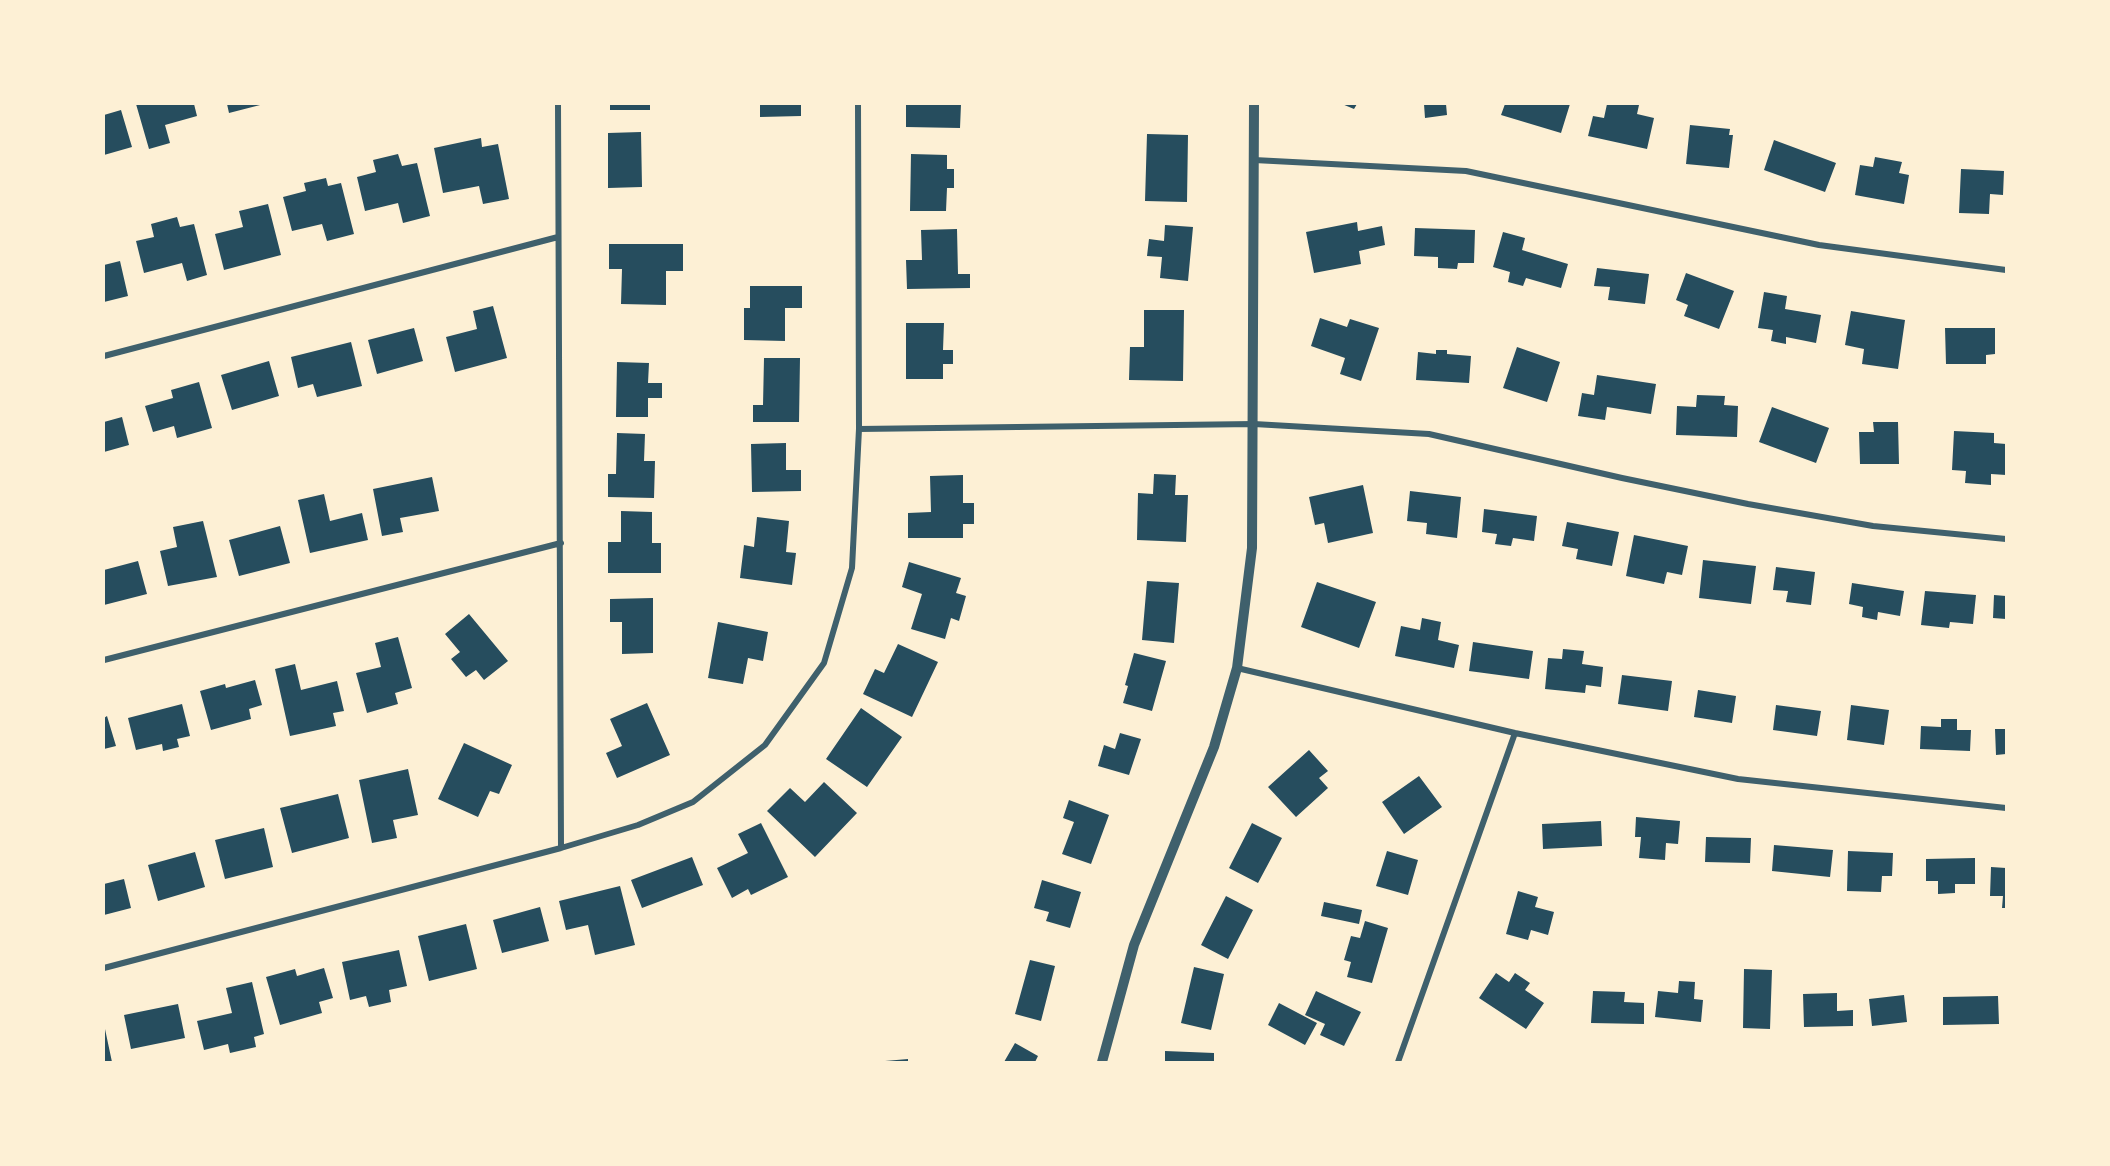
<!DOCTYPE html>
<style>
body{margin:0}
#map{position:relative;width:2110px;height:1166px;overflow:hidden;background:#fdf0d5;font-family:Roboto,sans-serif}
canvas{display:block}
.frame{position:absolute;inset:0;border:105px solid #fdf0d5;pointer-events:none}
</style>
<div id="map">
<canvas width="2110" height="1166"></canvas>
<div class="frame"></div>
</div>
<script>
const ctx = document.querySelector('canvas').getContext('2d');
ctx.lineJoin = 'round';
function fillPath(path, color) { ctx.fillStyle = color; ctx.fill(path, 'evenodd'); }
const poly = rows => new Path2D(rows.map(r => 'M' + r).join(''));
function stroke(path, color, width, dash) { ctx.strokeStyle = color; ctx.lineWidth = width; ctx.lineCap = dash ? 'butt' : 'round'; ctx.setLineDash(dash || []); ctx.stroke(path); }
const building = poly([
 [136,104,194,104,197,116,165,125,170,143,149,149],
 [227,104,264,104,229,113],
 [610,104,650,104,650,110,610,110],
 [760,104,801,104,801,116,760,117],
 [906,104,961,104,960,128,906,127],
 [1342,104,1357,104,1354,109],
 [1424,104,1446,104,1447,115,1425,118],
 [1505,104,1570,104,1561,133,1501,115],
 [1607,104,1639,105,1637,114,1654,118,1647,149,1588,136,1593,116,1604,118],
 [121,110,132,147,104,155,104,115],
 [1690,125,1730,129,1729,135,1733,135,1729,168,1686,164],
 [641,132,642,187,608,188,608,133],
 [1147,134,1188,135,1187,202,1145,201],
 [481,138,482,147,498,144,509,199,483,204,479,186,443,193,434,148],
 [1774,140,1836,163,1825,192,1764,170],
 [398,154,402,166,417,163,430,216,403,223,398,203,365,211,357,177,376,172,373,160],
 [911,154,947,155,947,169,954,169,954,188,947,188,946,211,910,211],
 [1875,157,1902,162,1899,173,1909,175,1904,204,1855,195,1860,165,1873,167],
 [1961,169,2004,171,2003,195,1990,194,1989,214,1959,213],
 [326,178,328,186,341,183,354,234,327,241,322,224,292,231,283,197,306,191,304,183],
 [268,204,281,255,224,270,215,234,243,227,239,211],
 [177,217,180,227,194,224,207,275,187,281,182,263,144,273,136,241,154,237,151,224],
 [1357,222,1358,231,1382,226,1385,245,1359,251,1361,264,1314,273,1306,232],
 [1165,225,1193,227,1188,281,1160,278,1162,257,1147,256,1149,239,1164,241],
 [1415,228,1475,230,1474,263,1458,263,1457,269,1438,268,1438,257,1414,256],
 [957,229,958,274,970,274,970,288,907,289,906,260,922,260,921,230],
 [1503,232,1525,238,1522,250,1568,264,1561,288,1526,278,1523,286,1508,282,1510,272,1493,267],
 [609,244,683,244,683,271,666,271,666,305,621,304,622,269,609,269],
 [120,261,128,296,104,302,104,265],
 [1597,268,1649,274,1645,304,1608,300,1610,287,1594,286],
 [1686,273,1734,291,1719,329,1684,316,1688,305,1676,300],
 [750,286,802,286,802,308,785,308,785,341,744,340,744,308,750,308],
 [1764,292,1787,296,1785,309,1821,315,1816,343,1786,337,1786,344,1771,341,1773,330,1758,328],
 [493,306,507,358,455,372,446,337,477,329,473,311],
 [1144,310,1184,310,1183,381,1129,380,1130,347,1144,347],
 [1851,311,1905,320,1898,369,1862,364,1864,349,1845,345],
 [1320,318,1347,327,1350,319,1379,328,1361,381,1340,374,1345,358,1311,346],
 [906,323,944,323,943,350,953,350,953,364,943,364,943,379,906,379],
 [414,328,423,361,377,374,368,340],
 [1945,328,1995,328,1995,354,1986,355,1986,364,1946,364],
 [351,342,362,386,317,397,313,384,298,388,291,357],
 [1517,347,1560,362,1547,402,1503,388],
 [1436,350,1447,350,1447,354,1471,356,1469,383,1416,380,1418,352,1436,354],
 [764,358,800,358,799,422,753,422,753,405,763,405],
 [269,361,279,396,232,410,221,375],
 [617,362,649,363,648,383,662,383,662,398,648,398,648,417,616,417],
 [1597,375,1656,384,1651,414,1607,407,1605,420,1578,416,1582,393,1594,395],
 [199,382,212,428,177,438,174,426,153,432,145,406,173,398,171,390],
 [1697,395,1725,396,1724,405,1738,406,1737,437,1676,435,1677,406,1696,407],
 [1772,407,1829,428,1816,463,1759,442],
 [122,417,129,445,104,452,104,422],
 [1873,422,1898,422,1899,464,1860,464,1859,432,1874,432],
 [1954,431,1994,433,1994,443,2006,444,2006,475,1991,474,1991,485,1965,483,1966,471,1952,470],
 [617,433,645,434,644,461,655,461,654,498,608,497,608,474,616,474],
 [786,443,786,470,801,470,801,491,752,492,751,444],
 [1154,474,1176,475,1175,495,1188,495,1186,542,1137,540,1138,493,1153,494],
 [963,475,963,503,974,503,974,524,963,524,963,538,908,538,908,513,931,512,930,476],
 [432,477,439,511,400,518,403,532,382,536,373,489],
 [1363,485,1373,533,1328,543,1324,523,1315,525,1309,497],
 [1410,491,1461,497,1457,538,1426,534,1427,523,1407,521],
 [324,494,330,521,362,513,368,540,310,553,298,500],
 [1484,509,1537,516,1534,541,1513,538,1511,546,1495,544,1497,534,1482,532],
 [621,511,652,512,652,543,661,543,661,573,608,573,608,542,621,542],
 [757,517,789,521,786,552,796,553,792,585,740,578,744,545,754,547],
 [203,521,217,577,168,586,160,551,177,547,173,527],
 [1567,522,1619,532,1612,566,1576,559,1578,549,1562,546],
 [280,526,290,563,239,576,229,540],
 [1634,535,1688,546,1682,575,1667,572,1664,584,1626,576],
 [1703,560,1756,566,1751,604,1699,598],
 [138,561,147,594,104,605,104,570],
 [909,562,961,578,956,593,966,596,959,621,951,618,945,639,911,629,922,594,902,587],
 [1776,567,1815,572,1811,605,1786,602,1788,591,1773,590],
 [1147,581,1179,583,1174,643,1142,640],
 [1317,582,1376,602,1359,648,1301,627],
 [1852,583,1904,591,1900,616,1878,612,1877,620,1862,617,1863,607,1849,604],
 [1925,591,1976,595,1973,624,1950,622,1949,628,1921,625],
 [1994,595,2006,596,2006,619,1993,618],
 [653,598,653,653,622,654,622,622,610,622,610,599],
 [469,614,508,661,484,680,476,670,466,677,451,659,460,652,445,634],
 [1422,618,1441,622,1438,640,1459,645,1454,668,1395,656,1401,626,1420,630],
 [718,622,768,632,763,661,748,658,743,684,708,678],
 [398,637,412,688,395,693,398,704,367,713,356,673,381,667,375,643],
 [1473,642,1533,651,1529,679,1469,671],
 [898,644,938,662,912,717,863,694,875,669,884,673],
 [1563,649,1584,651,1582,664,1603,667,1601,687,1586,685,1585,693,1545,689,1548,658,1562,659],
 [1134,653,1166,661,1152,711,1123,703,1128,686,1125,685],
 [295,664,301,690,337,681,344,711,333,713,336,726,290,736,275,669],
 [1622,675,1672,681,1668,711,1618,704],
 [255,680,262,705,249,709,251,719,211,730,200,691,225,684,226,688],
 [1698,690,1736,696,1732,723,1694,717],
 [647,703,670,755,617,778,606,753,622,746,610,719],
 [182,704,190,736,177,739,179,747,163,751,162,744,136,750,128,718],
 [1776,705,1821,711,1817,736,1773,730],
 [1851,705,1889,710,1884,745,1847,740],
 [861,708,902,737,867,787,826,759],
 [107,716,116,746,104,749,104,718],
 [1941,719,1957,719,1957,730,1971,730,1970,751,1920,749,1921,726,1941,727],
 [1995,729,2006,729,2006,754,1996,755],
 [1120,733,1141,739,1129,775,1098,766,1104,745,1115,749],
 [464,743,512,765,499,794,490,791,478,817,438,799],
 [1309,750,1328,771,1319,778,1328,788,1296,817,1268,787],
 [408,769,418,815,393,820,397,838,372,843,359,780],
 [1419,776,1442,807,1404,834,1382,802],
 [824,782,857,813,815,857,767,811,790,788,805,802],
 [338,794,349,838,292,853,280,808],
 [1069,800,1109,815,1091,864,1062,854,1074,822,1063,818],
 [1636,817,1680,821,1678,844,1666,843,1665,860,1639,858,1641,837,1635,837],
 [1601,821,1602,846,1543,849,1542,824],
 [761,823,788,877,751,895,748,889,732,898,717,868,748,853,738,834],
 [1252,823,1282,838,1258,883,1229,868],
 [264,828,273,867,225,879,215,840],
 [1706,837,1751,838,1750,863,1705,862],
 [1774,845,1833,850,1830,877,1772,871],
 [1387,851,1418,860,1408,895,1376,886],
 [1848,851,1893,853,1892,876,1882,876,1881,892,1847,891],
 [195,852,205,887,158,901,148,865],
 [692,857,703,885,642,908,631,880],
 [1975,858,1975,884,1955,884,1955,893,1938,894,1938,881,1926,881,1926,859],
 [1991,867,2006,868,2006,908,2002,908,2003,896,1990,896],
 [124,879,131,908,104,915,104,884],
 [1042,880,1081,892,1070,928,1046,921,1049,912,1034,908],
 [620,886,635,945,595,955,588,925,566,930,559,901],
 [1518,891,1538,897,1535,907,1554,912,1548,935,1531,930,1528,940,1506,934],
 [1226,896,1253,910,1228,959,1201,945],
 [1324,902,1362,910,1359,924,1321,916],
 [540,907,549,941,502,953,493,920],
 [1365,921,1388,928,1372,983,1347,977,1351,962,1344,960,1351,936,1360,938],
 [466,924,477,969,429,981,418,936],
 [399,950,407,986,389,990,391,1002,369,1007,366,996,350,1000,342,962],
 [1030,960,1055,966,1041,1021,1015,1014],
 [1194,967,1224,974,1211,1030,1181,1023],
 [324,968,333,998,319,1002,322,1013,280,1025,266,977,295,969,297,976],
 [1744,969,1772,970,1770,1029,1743,1028],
 [1496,973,1509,982,1515,973,1530,983,1525,990,1544,1003,1526,1029,1479,998],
 [1679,981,1695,982,1694,999,1703,1000,1701,1022,1655,1017,1658,991,1678,993],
 [252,982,264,1034,254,1037,256,1047,230,1053,228,1044,204,1050,197,1021,232,1013,226,988],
 [1316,991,1361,1012,1344,1046,1320,1035,1325,1024,1305,1015],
 [1593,991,1625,992,1624,1002,1644,1003,1644,1024,1591,1023],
 [1837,993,1837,1011,1853,1010,1853,1026,1804,1027,1803,994],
 [1904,995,1907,1022,1872,1026,1869,999],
 [1998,996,1999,1024,1943,1025,1943,997],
 [1279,1003,1317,1023,1305,1045,1268,1025],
 [178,1004,185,1038,131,1049,124,1015],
 [105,1029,112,1062,104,1062,104,1030],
 [1015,1043,1038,1056,1035,1062,1004,1062],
 [1165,1051,1214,1053,1214,1062,1165,1062],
 [908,1059,908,1062,885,1062,885,1061]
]);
const minor = poly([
 [558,104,561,848],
 [1254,160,1466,171,1819,245,2006,270],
 [104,356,558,237],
 [859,429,1254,424,1429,434,1622,478,1748,504,1873,526,2006,539],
 [104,660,561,543],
 [1237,668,1515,733,1738,779,2006,808],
 [104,968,561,848,638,825,693,802,765,745,824,663,852,568,859,429,858,104],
 [1398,1062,1515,733]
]);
const tertiary = poly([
 [1102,1062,1134,945,1214,747,1237,668,1252,548,1254,104]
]);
fillPath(building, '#264d5e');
stroke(minor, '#3f606c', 6);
stroke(tertiary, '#3f606c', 10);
</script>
